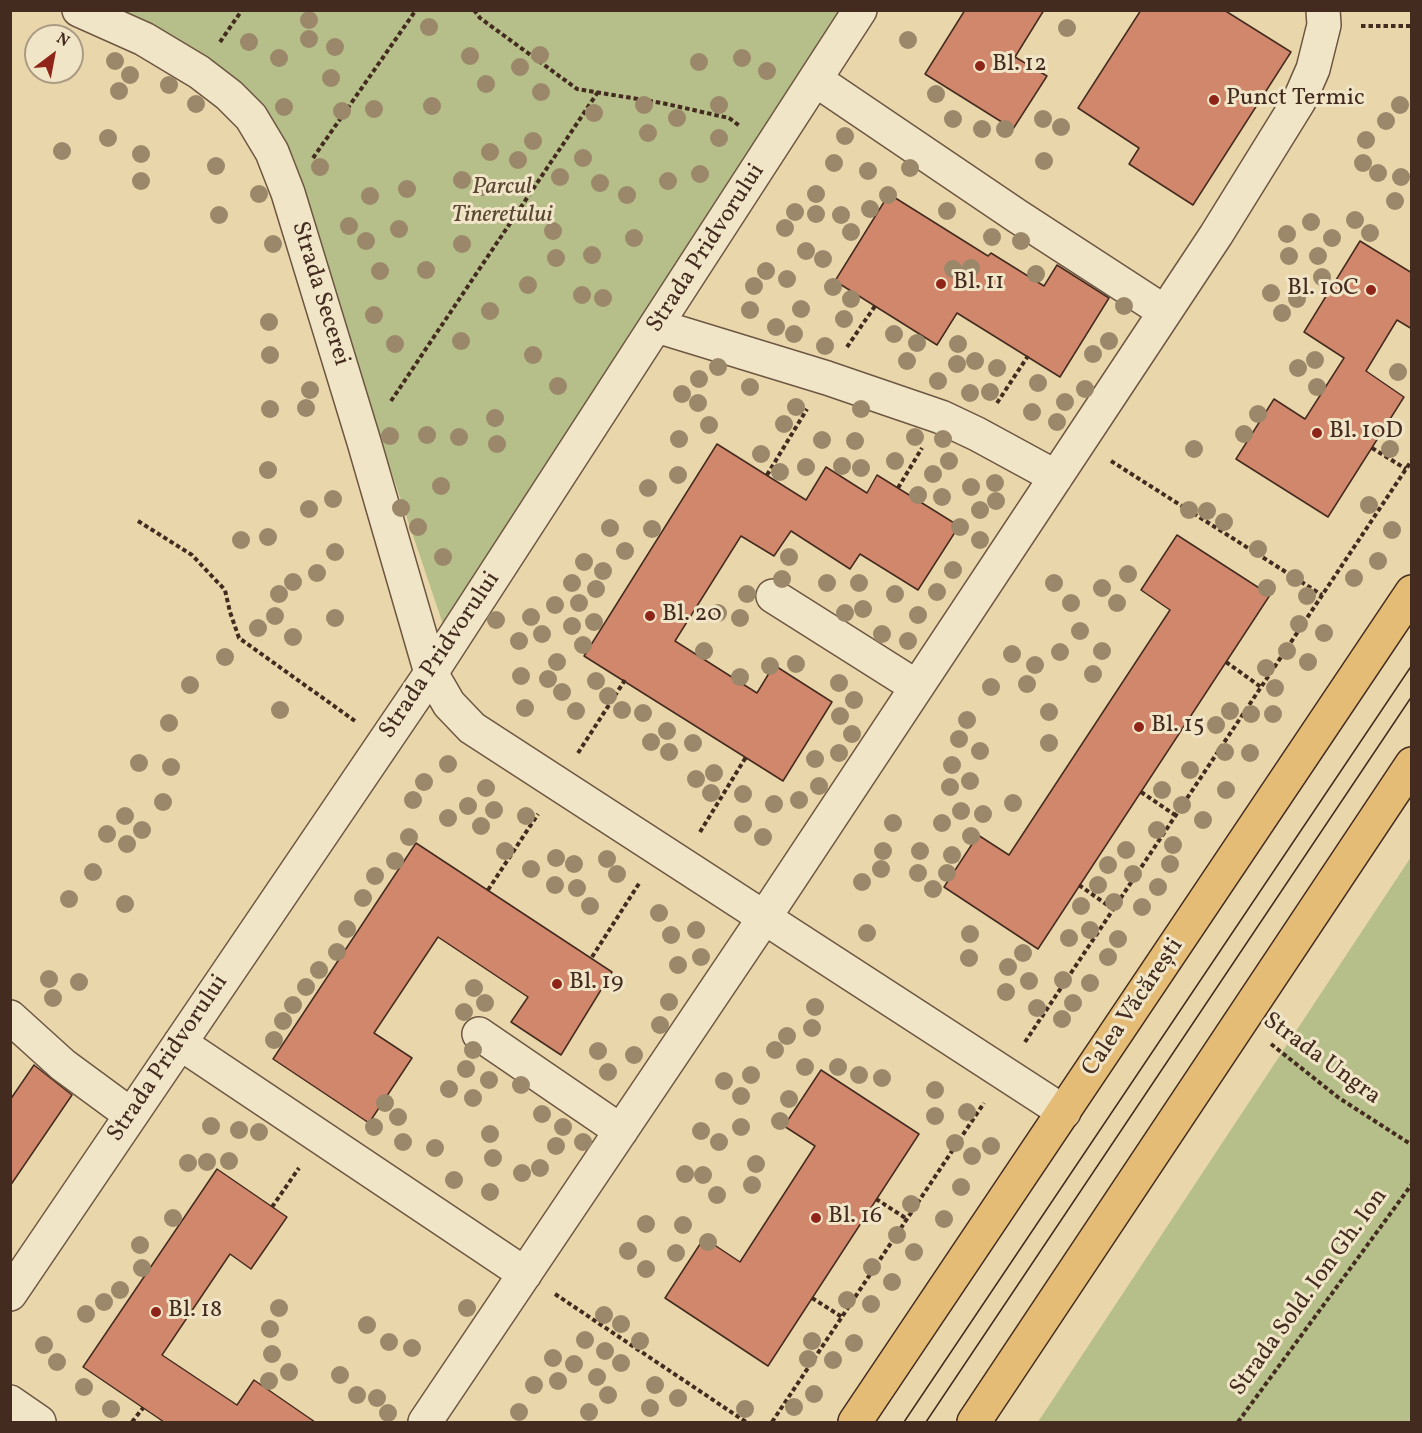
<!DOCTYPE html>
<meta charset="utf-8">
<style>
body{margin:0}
#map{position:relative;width:1422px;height:1433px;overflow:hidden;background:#e9d7ab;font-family:Vollkorn,serif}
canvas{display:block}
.frame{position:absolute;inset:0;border:12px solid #442b1f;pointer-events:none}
.north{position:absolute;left:24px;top:24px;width:60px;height:60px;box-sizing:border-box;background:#f1e5c8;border:2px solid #ac9b84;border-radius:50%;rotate:32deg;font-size:16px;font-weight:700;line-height:24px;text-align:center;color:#442b1f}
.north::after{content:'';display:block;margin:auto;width:21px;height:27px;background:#8f2418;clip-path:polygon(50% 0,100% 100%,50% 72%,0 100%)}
</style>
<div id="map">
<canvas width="1422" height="1433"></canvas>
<div class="frame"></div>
<div class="north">N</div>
</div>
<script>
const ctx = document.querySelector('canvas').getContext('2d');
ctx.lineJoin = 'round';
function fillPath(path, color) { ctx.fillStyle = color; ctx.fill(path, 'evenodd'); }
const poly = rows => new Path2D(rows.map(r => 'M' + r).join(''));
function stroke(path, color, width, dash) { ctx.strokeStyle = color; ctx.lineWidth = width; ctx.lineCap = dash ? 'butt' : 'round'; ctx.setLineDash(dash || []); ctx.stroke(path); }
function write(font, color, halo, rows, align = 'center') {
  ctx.font = font + ' Vollkorn,serif'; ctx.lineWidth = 6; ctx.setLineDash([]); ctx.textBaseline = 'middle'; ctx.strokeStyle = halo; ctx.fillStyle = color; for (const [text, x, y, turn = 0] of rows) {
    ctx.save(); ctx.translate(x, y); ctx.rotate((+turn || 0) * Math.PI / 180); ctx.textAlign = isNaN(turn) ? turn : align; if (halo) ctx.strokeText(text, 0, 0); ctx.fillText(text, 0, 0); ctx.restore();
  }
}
const green = poly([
 [89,11,855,11,448,639,357,370,258,112],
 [1411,857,1411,1422,1038,1422,1306,1016]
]);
const building = poly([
 [965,10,1044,10,1015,57,1047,76,1013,129,925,74,965,10],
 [1141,10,1224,10,1291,52,1193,205,1129,164,1139,148,1078,108,1141,10],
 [889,194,988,256,991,253,1044,286,1057,265,1109,298,1060,377,957,313,937,345,835,281,889,194],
 [1360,241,1412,273,1412,329,1397,320,1366,371,1404,397,1328,517,1236,459,1274,399,1305,419,1344,358,1304,332,1360,241],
 [717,444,806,500,826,467,867,493,877,475,959,526,918,590,860,554,850,569,791,531,774,556,741,536,675,641,757,693,774,665,832,702,783,781,584,656,717,444],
 [1177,535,1270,595,1038,949,944,887,978,835,1009,855,1170,610,1141,590,1177,535],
 [416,843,612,972,561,1055,511,1022,528,997,438,937,374,1033,412,1058,369,1123,273,1059,416,843],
 [34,1065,72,1095,10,1186,10,1100,34,1065],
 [821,1070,919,1134,768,1366,665,1298,704,1238,740,1262,815,1146,784,1126,821,1070],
 [217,1169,287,1217,251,1269,230,1254,162,1355,237,1405,254,1380,315,1422,164,1422,83,1367,217,1169]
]);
const path = poly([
 [474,10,480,18,577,89,662,103,729,118,741,127],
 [1361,26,1412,26],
 [220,42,242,10],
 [313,158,416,10],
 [847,347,875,306],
 [391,401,598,92],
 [997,403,1028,356],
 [1372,448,1406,469],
 [1111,461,1322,595],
 [767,475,807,409],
 [898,488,922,448],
 [138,521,192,555,225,590,230,612,239,638,355,721],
 [1226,662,1261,687],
 [578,753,625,680],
 [1141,792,1175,815],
 [700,832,746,757],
 [1079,885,1113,909],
 [488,890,538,814],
 [592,957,640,882],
 [1025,1042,1412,460],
 [1271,1044,1339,1098,1412,1145],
 [876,1199,907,1219],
 [272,1207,299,1168],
 [555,1294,746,1422],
 [812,1298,842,1317],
 [132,1422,143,1408],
 [772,1422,984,1103],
 [1238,1422,1412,1184]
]);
const minor = poly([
 [79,10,144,39,199,72,229,95,251,117,272,152,288,193,364,442,431,673,449,704,472,728,1064,1112],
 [816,80,1017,216,1165,312],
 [657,326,827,378,941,417,977,434,1056,477],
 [773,596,917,687],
 [10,1017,63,1065,131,1115],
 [479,1034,621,1131],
 [180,1043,525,1274],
 [10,1294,431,673,860,10],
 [10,1402,39,1422],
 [425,1422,764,918,1216,235,1299,101,1313,69,1324,25,1323,10]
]);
const major = poly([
 [855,1422,1412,592],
 [974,1422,1412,764]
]);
const tram = poly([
 [904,1422,1412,665],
 [926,1422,1412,696]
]);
const trees = [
 [309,20],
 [429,27],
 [1067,28],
 [309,39],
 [908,40],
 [249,42],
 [335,47],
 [540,55],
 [470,56],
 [279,58],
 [742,58],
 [115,61],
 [699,62],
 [520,67],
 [767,71],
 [130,75],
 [331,78],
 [486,84],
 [169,85],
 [119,91],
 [541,92],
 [936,94],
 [196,104],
 [644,105],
 [719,105],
 [1400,105],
 [432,106],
 [284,107],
 [374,109],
 [342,111],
 [594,113],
 [677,118],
 [953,119],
 [1043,119],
 [1386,121],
 [1061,127],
 [982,129],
 [1005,129],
 [648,133],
 [845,136],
 [108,138],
 [719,138],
 [1366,140],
 [533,141],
 [62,151],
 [490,152],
 [141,154],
 [583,158],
 [518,160],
 [1044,161],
 [834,163],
 [1363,163],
 [216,166],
 [320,167],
 [910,168],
 [868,171],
 [1378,173],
 [700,174],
 [560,177],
 [1401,177],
 [462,180],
 [141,181],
 [668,181],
 [600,183],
 [482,187],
 [407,189],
 [259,194],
 [816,194],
 [627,195],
 [888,195],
 [370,196],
 [1395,201],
 [870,209],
 [947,211],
 [795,212],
 [816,214],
 [219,215],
 [841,215],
 [1355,220],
 [1311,222],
 [349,226],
 [785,228],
 [399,229],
 [553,231],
 [851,232],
 [1370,233],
 [1287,234],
 [992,237],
 [634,238],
 [1332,238],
 [366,241],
 [1021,241],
 [273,244],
 [462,244],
 [806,251],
 [592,255],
 [1289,256],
 [1318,256],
 [556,258],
 [823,259],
 [971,268],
 [953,269],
 [426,270],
 [380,271],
 [766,271],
 [1036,274],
 [1322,277],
 [787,279],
 [528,285],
 [754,286],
 [833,287],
 [1271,293],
 [582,295],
 [603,298],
 [851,299],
 [1297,299],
 [1124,306],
 [801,309],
 [750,310],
 [490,311],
 [1282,313],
 [374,315],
 [844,319],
 [269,322],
 [776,327],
 [794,334],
 [894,334],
 [461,341],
 [1109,341],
 [917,343],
 [395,344],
 [958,344],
 [825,346],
 [1093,354],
 [270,355],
 [533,355],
 [1315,360],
 [907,361],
 [975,361],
 [957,364],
 [718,367],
 [997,368],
 [1298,368],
 [1398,372],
 [699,379],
 [938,381],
 [1038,383],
 [558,386],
 [750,387],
 [1317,387],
 [1085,389],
 [310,390],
 [990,392],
 [970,393],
 [682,394],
 [1065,402],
 [698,403],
 [796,407],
 [306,408],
 [270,409],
 [861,409],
 [1032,412],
 [1258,414],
 [495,418],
 [1057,422],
 [784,424],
 [709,425],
 [1244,434],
 [427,435],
 [390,436],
 [459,437],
 [915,437],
 [679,439],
 [943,439],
 [822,440],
 [855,441],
 [497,444],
 [1194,449],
 [1390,449],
 [761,454],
 [895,461],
 [949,461],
 [842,466],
 [806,467],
 [861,468],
 [268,470],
 [780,472],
 [933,474],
 [678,475],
 [995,483],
 [441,486],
 [971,487],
 [648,488],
 [918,495],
 [942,497],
 [333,499],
 [996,501],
 [1369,505],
 [401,508],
 [309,509],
 [980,510],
 [1189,510],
 [1207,511],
 [1224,522],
 [418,527],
 [960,527],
 [610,528],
 [652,529],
 [1392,530],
 [268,537],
 [241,540],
 [980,540],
 [1258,549],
 [625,551],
 [335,552],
 [443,557],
 [789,557],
 [1378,561],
 [584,562],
 [953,570],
 [603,571],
 [317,573],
 [1128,574],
 [1295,578],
 [1354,578],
 [782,579],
 [293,582],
 [572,583],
 [827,583],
 [859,583],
 [1054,583],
 [1102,588],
 [1267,588],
 [596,589],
 [937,592],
 [279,594],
 [747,594],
 [895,594],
 [1307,596],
 [579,603],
 [1071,603],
 [1117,603],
 [555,605],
 [863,609],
 [718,613],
 [845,613],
 [918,615],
 [275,616],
 [531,617],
 [335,618],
 [740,618],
 [496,620],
 [594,622],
 [1299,624],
 [572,626],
 [258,628],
 [1080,631],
 [1324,633],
 [542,634],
 [882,634],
 [293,637],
 [519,641],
 [908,641],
 [583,645],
 [704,651],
 [1102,651],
 [1287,651],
 [1060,652],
 [1012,654],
 [225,657],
 [557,662],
 [1308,662],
 [796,664],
 [1035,665],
 [770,666],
 [1266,668],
 [1093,674],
 [521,676],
 [740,677],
 [548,679],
 [596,681],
 [839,683],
 [1027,684],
 [190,685],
 [991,687],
 [1275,688],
 [562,692],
 [608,696],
 [854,700],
 [525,708],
 [280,710],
 [622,710],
 [576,711],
 [1230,711],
 [1049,712],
 [643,713],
 [1251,714],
 [1273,714],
 [840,716],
 [967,720],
 [169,723],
 [1216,725],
 [667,731],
 [852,734],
 [959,739],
 [651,742],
 [693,743],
 [1049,743],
 [980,751],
 [669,752],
 [1225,752],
 [839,753],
 [1250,753],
 [815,759],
 [139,763],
 [448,764],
 [952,765],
 [171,767],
 [1190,770],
 [714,773],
 [696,779],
 [970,781],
 [424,782],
 [819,786],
 [950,787],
 [486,788],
 [1162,790],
 [1226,790],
 [711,793],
 [743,794],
 [413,800],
 [799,800],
 [163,802],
 [1013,803],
 [774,804],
 [1182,805],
 [468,806],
 [494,810],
 [961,811],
 [983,814],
 [125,816],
 [526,816],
 [448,818],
 [1203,820],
 [893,823],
 [942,823],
 [743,824],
 [481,826],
 [142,830],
 [1157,830],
 [107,834],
 [971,836],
 [409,837],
 [763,837],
 [127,844],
 [1173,845],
 [1126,850],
 [505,851],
 [883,851],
 [920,851],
 [952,855],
 [556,858],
 [607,859],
 [395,861],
 [574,864],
 [1170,864],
 [1108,865],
 [531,869],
 [881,869],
 [93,872],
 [918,873],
 [947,873],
 [617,874],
 [1133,874],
 [375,876],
 [862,882],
 [555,885],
 [1098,885],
 [1158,887],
 [577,888],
 [933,889],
 [363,898],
 [69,899],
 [1114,902],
 [125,904],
 [590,906],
 [1081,906],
 [1142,907],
 [659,913],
 [347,929],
 [696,930],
 [1090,930],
 [867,933],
 [970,934],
 [671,935],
 [1069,938],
 [1118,939],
 [337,952],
 [1023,953],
 [701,957],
 [1108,957],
 [969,958],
 [678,965],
 [1008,967],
 [319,970],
 [49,979],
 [1063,980],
 [1029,981],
 [79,982],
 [1090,983],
 [306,987],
 [474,988],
 [1006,992],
 [53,998],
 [669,1002],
 [485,1003],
 [1073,1003],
 [293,1005],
 [815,1007],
 [1037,1008],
 [464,1012],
 [1062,1019],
 [283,1021],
 [660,1025],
 [812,1028],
 [787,1036],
 [274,1040],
 [473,1050],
 [775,1050],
 [598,1051],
 [634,1055],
 [805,1067],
 [838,1067],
 [466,1069],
 [608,1072],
 [751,1075],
 [859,1075],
 [882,1078],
 [489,1080],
 [724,1081],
 [521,1085],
 [449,1089],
 [935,1090],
 [741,1096],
 [473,1098],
 [789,1099],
 [385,1103],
 [967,1112],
 [542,1114],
 [935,1116],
 [398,1117],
 [780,1121],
 [211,1126],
 [374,1127],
 [563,1127],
 [741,1127],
 [239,1130],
 [701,1131],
 [259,1132],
 [490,1134],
 [403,1142],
 [583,1142],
 [719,1142],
 [955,1143],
 [556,1146],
 [991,1146],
 [435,1148],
 [972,1156],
 [493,1158],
 [229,1161],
 [207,1162],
 [188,1163],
 [756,1164],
 [540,1168],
 [522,1173],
 [685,1174],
 [703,1175],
 [454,1180],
 [752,1185],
 [961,1187],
 [490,1192],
 [717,1195],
 [911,1204],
 [173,1218],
 [944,1219],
 [646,1224],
 [683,1225],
 [897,1235],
 [708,1242],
 [140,1245],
 [628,1251],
 [914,1252],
 [676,1253],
 [872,1267],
 [142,1268],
 [646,1269],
 [892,1282],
 [120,1290],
 [847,1300],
 [104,1302],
 [871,1304],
 [279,1308],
 [467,1308],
 [86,1314],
 [604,1315],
 [621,1324],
 [367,1325],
 [270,1329],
 [585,1340],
 [640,1341],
 [812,1341],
 [389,1342],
 [854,1343],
 [44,1345],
 [412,1348],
 [605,1351],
 [272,1354],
 [553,1358],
 [808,1359],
 [833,1360],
 [57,1362],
 [621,1363],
 [574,1364],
 [289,1372],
 [340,1375],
 [597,1377],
 [269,1381],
 [558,1381],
 [534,1385],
 [655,1385],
 [84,1387],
 [814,1394],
 [357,1395],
 [608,1395],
 [377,1398],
 [678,1398],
 [794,1407],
 [650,1408],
 [111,1409],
 [745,1409],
 [519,1412],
 [589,1412],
 [388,1413]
];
const markers = [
 [980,66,6,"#8f2418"],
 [1214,100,6,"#8f2418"],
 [941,284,6,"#8f2418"],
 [1371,290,6,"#8f2418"],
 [1317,433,6,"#8f2418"],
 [650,616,6,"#8f2418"],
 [1139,727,6,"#8f2418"],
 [557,984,6,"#8f2418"],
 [816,1218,6,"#8f2418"],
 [156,1312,6,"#8f2418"]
];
const poiNames = [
 ["Bl. 12",992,66],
 ["Punct Termic",1226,100],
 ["Bl. 11",953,284],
 ["Bl. 10C",1359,290,"right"],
 ["Bl. 10D",1329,433],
 ["Bl. 20",662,616],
 ["Bl. 15",1151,727],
 ["Bl. 19",569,984],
 ["Bl. 16",828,1218],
 ["Bl. 18",168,1312]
];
const parkNames = [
 ["Parcul",502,189],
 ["Tineretului",502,217]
];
const streetNames = [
 ["Strada Pridvorului",707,249,-57],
 ["Strada Secerei",319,294,73],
 ["Strada Pridvorului",441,656,-56],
 ["Calea Văcărești",1134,1008,-56],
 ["Strada Pridvorului",169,1059,-56],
 ["Strada Ungra",1321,1060,36],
 ["Strada Sold. Ion Gh. Ion",1310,1293,-54]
];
fillPath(green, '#b6be89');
fillPath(building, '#d0876b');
stroke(building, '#442b1f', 1.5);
stroke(minor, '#6d5642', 36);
stroke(major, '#442b1f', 36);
stroke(path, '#442b1f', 4, [4.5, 3]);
stroke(minor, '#f1e5c8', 33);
stroke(major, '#e4bc76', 33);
stroke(tram, '#442b1f', 1.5);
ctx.fillStyle = '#9b886a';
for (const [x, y] of trees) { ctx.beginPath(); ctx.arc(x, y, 9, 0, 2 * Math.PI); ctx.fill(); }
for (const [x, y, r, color] of markers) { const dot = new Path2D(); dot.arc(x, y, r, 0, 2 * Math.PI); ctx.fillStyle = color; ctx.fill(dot); stroke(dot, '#f1e5c8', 2); }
write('24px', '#442b1f', '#f1e5c8', poiNames, 'left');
write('italic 24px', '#5b4834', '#f1e5c8', parkNames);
write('24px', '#442b1f', '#f1e5c8', streetNames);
</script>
